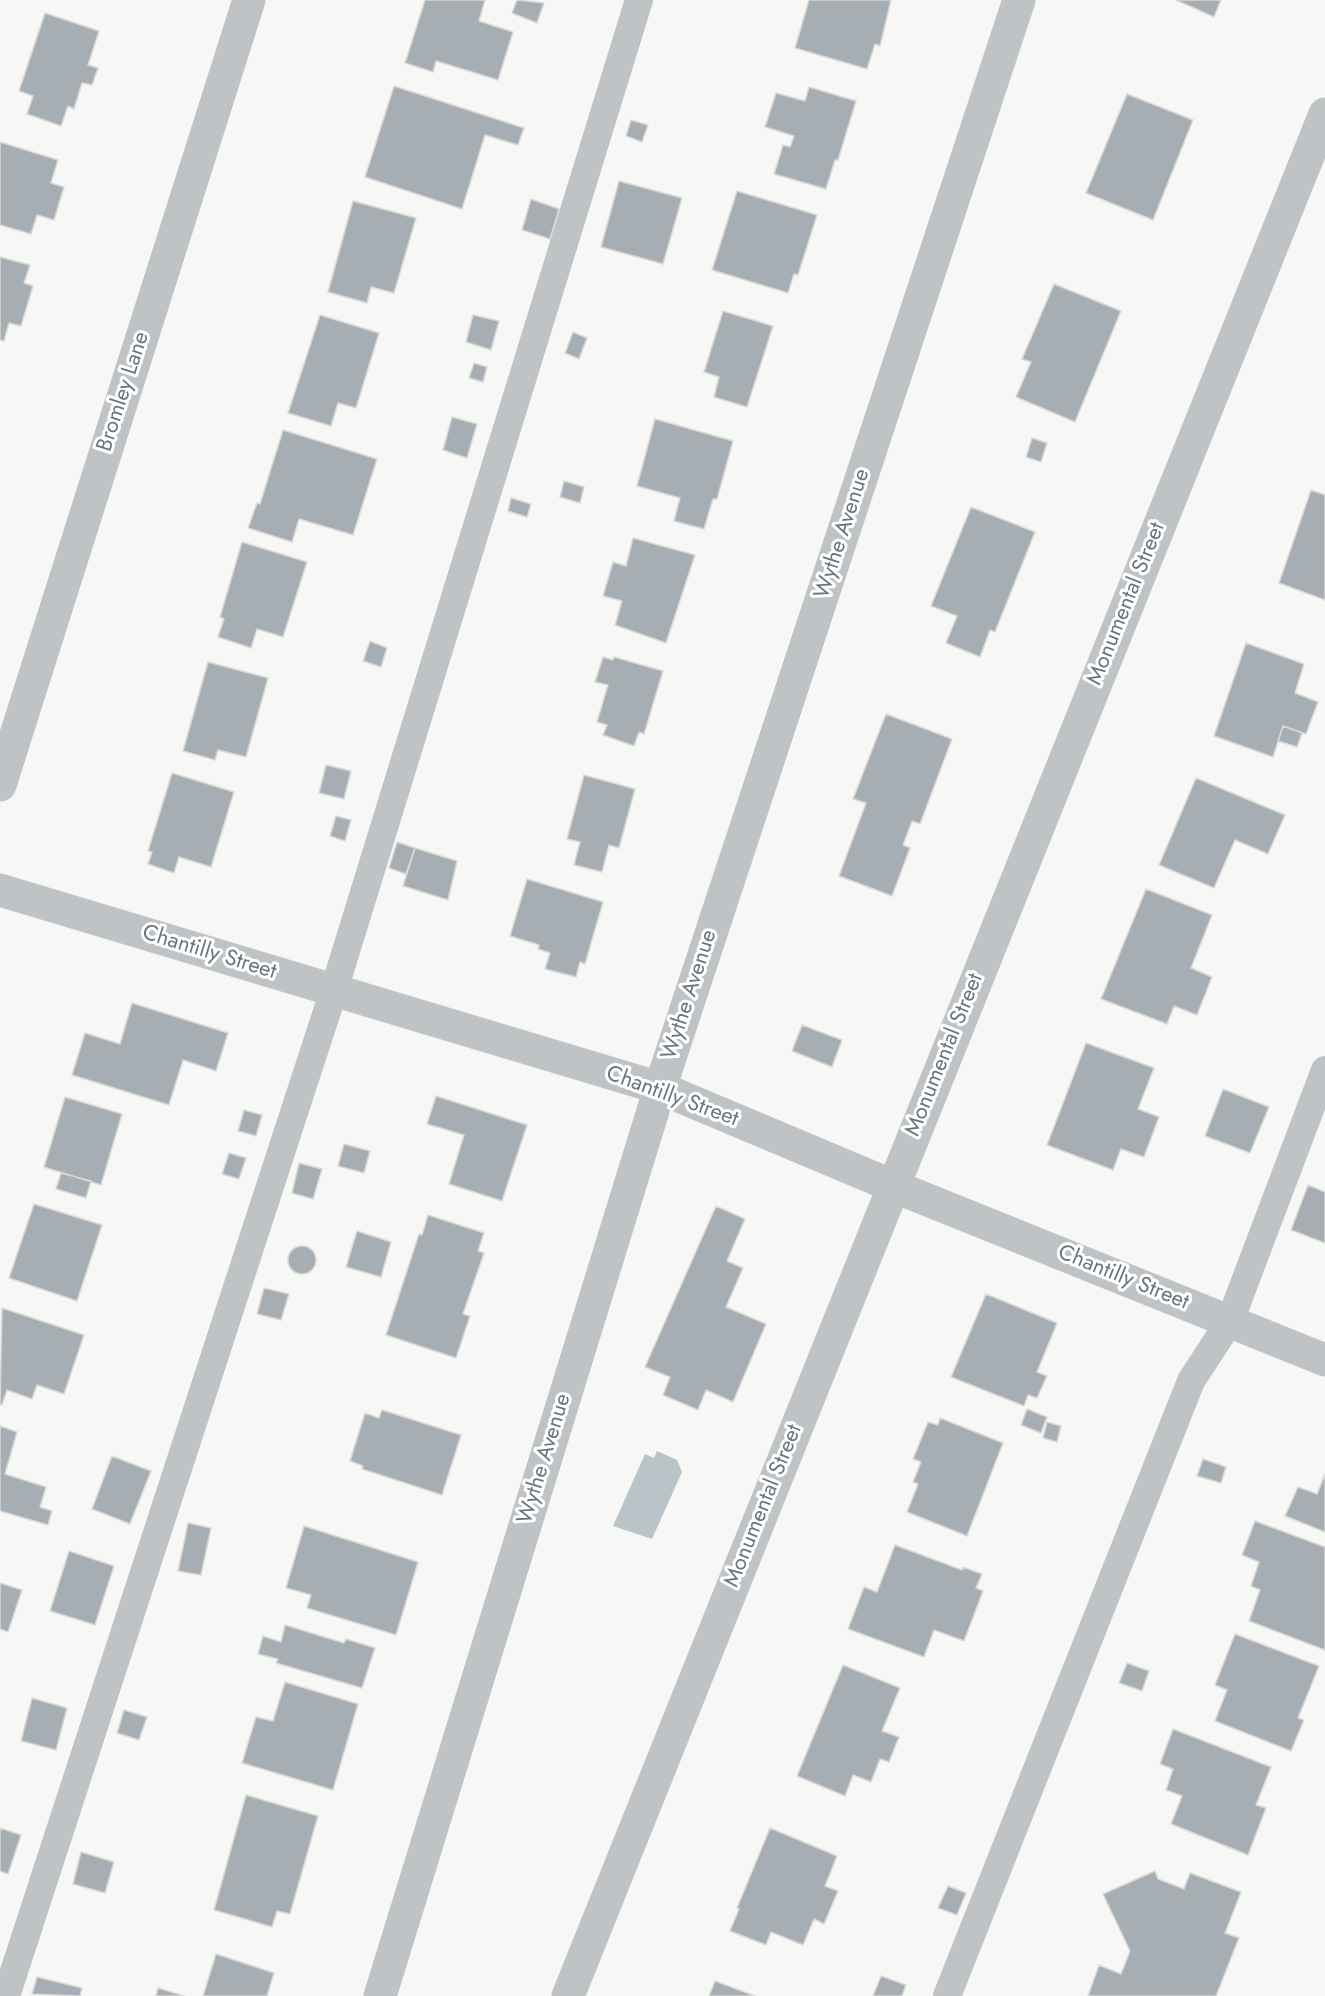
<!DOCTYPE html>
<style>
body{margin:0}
canvas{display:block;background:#f7f7f5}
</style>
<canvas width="1325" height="1996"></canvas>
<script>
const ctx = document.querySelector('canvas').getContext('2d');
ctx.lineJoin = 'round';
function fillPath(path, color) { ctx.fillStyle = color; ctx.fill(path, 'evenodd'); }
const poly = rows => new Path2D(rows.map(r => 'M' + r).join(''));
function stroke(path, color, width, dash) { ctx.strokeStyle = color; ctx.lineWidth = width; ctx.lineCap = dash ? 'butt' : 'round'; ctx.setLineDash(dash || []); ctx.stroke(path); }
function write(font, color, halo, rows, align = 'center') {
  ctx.font = font + ' Jost,sans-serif'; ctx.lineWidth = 6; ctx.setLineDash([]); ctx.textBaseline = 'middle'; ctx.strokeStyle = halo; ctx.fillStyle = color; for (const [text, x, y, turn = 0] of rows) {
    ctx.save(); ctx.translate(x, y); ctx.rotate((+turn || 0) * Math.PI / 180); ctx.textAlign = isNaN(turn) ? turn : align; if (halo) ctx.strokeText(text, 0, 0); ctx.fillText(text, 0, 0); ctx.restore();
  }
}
const water = poly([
 [657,1451,677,1460,682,1472,652,1539,613,1526,645,1454,654,1458]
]);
const building = poly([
 [425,0,485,0,479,21,513,32,498,80,436,61,433,72,405,63,425,0],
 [517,0,544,3,537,23,512,13,517,0],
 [809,0,891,0,880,46,875,44,867,69,795,48,809,0],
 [1176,0,1221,0,1214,17,1176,0],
 [45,13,99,31,88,65,98,68,92,85,82,83,74,109,68,106,61,126,27,114,33,96,19,91,45,13],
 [394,86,524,128,518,145,485,135,462,209,365,177,394,86],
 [809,87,856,101,838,160,835,160,826,189,774,174,783,145,790,147,794,136,765,127,776,93,805,101,809,87],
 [1127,94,1193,120,1153,220,1086,193,1127,94],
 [631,120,648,125,642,142,626,136,631,120],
 [0,142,58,160,51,183,64,187,54,220,37,215,31,234,0,225,0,142],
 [619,181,682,198,663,264,601,247,619,181],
 [737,191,817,215,798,275,794,274,788,293,712,270,737,191],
 [531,199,559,209,550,239,522,230,531,199],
 [353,201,416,218,394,293,371,287,367,303,328,292,353,201],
 [0,257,30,265,24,283,33,286,21,326,9,323,4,341,0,340,0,257],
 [1054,284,1121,311,1075,422,1016,397,1031,362,1022,359,1054,284],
 [723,311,773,326,747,407,714,397,719,377,704,372,723,311],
 [320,315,379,333,356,408,338,403,331,426,288,413,320,315],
 [473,315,499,321,491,350,466,342,473,315],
 [573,332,587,338,579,359,565,353,573,332],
 [474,363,487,367,483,382,469,378,474,363],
 [452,417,477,424,467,458,443,450,452,417],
 [655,419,733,441,717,499,713,499,704,529,674,521,680,498,637,486,655,419],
 [283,430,377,459,353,535,299,519,292,542,248,528,257,503,260,504,283,430],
 [1032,438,1047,443,1041,462,1026,457,1032,438],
 [564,481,584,487,580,503,560,497,564,481],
 [1311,490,1325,495,1325,600,1279,583,1311,490],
 [511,498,531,504,527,517,508,511,511,498],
 [971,507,1035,532,995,632,990,630,980,657,946,643,957,616,931,606,971,507],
 [633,538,695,555,666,643,615,625,622,601,603,596,613,562,626,566,633,538],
 [242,542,307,562,283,637,257,629,251,648,218,637,224,619,220,617,242,542],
 [370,641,387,648,381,667,363,661,370,641],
 [1246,643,1304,664,1295,693,1318,702,1306,734,1283,726,1273,757,1214,736,1246,643],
 [603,657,613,660,614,657,663,671,644,734,639,732,634,746,603,735,607,725,597,722,608,685,595,682,603,657],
 [208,662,268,678,246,757,218,750,215,760,183,751,208,662],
 [886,714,952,739,920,824,912,821,903,845,910,848,892,896,839,876,866,803,853,799,886,714],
 [1283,726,1302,733,1297,747,1278,741,1283,726],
 [326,765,351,771,344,799,319,793,326,765],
 [172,773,234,792,211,867,179,857,174,873,148,864,152,852,148,851,172,773],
 [584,775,635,789,619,848,609,845,602,872,574,865,580,842,567,839,584,775],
 [1196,778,1285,815,1268,854,1235,840,1214,888,1159,865,1196,778],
 [336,816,351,820,345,841,330,836,336,816],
 [397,842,415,848,406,874,389,868,397,842],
 [415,848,457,861,448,900,403,886,415,848],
 [527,879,603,902,585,964,580,962,576,977,545,969,550,953,538,949,539,945,510,936,527,879],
 [1146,889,1212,915,1191,968,1212,977,1197,1015,1174,1006,1167,1024,1101,999,1146,889],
 [132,1003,228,1033,216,1071,183,1060,169,1105,72,1075,85,1033,120,1044,132,1003],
 [802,1025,842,1040,832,1067,792,1051,802,1025],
 [1086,1043,1154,1068,1138,1109,1159,1117,1144,1157,1121,1149,1113,1170,1047,1145,1086,1043],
 [1223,1089,1269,1107,1250,1153,1205,1136,1223,1089],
 [436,1096,527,1125,502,1201,449,1184,464,1135,427,1124,436,1096],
 [65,1097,122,1114,101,1185,44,1167,65,1097],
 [244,1110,262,1115,256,1136,238,1131,244,1110],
 [344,1144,370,1151,364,1173,338,1166,344,1144],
 [229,1153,246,1158,239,1179,222,1174,229,1153],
 [299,1163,322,1169,313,1199,292,1193,299,1163],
 [61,1173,91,1181,86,1198,56,1189,61,1173],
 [1308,1185,1325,1192,1325,1243,1291,1230,1308,1185],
 [34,1204,102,1225,77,1301,9,1278,34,1204],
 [716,1206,745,1219,727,1261,743,1268,726,1307,766,1324,733,1402,706,1390,698,1410,663,1395,670,1377,645,1367,716,1206],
 [428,1215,484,1233,478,1251,484,1253,463,1314,470,1316,456,1358,386,1335,419,1234,422,1235,428,1215],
 [357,1231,391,1242,381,1277,346,1267,357,1231],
 '288 1260a14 14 0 1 1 28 0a14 14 0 1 1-28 0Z',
 [264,1288,289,1294,281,1320,257,1314,264,1288],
 [986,1294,1057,1323,1037,1372,1047,1376,1037,1398,1028,1395,1024,1406,951,1377,986,1294],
 [2,1308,84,1335,64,1394,37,1385,32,1399,7,1390,2,1405,0,1404,2,1308],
 [1027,1409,1047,1417,1041,1433,1021,1425,1027,1409],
 [382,1410,461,1435,442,1495,362,1469,363,1466,350,1461,365,1413,379,1418,382,1410],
 [940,1418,1003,1443,967,1536,907,1512,918,1484,913,1482,921,1462,913,1459,928,1422,938,1425,940,1418],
 [1047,1422,1061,1426,1057,1442,1043,1438,1047,1422],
 [0,1426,17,1432,5,1474,46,1487,40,1507,52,1511,48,1525,0,1511,0,1426],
 [112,1456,151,1471,130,1524,92,1509,112,1456],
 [1203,1459,1226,1467,1221,1483,1197,1476,1203,1459],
 [1325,1474,1325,1532,1285,1516,1298,1487,1317,1494,1325,1474],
 [1255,1521,1325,1547,1325,1650,1249,1621,1260,1590,1251,1586,1259,1562,1242,1555,1255,1521],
 [188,1523,211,1528,201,1575,178,1571,188,1523],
 [304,1526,418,1562,396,1635,307,1608,311,1595,286,1588,304,1526],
 [895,1545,962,1570,963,1567,982,1574,976,1588,983,1591,964,1641,934,1630,924,1657,848,1629,864,1587,877,1592,895,1545],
 [69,1551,114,1566,95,1625,50,1611,69,1551],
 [0,1583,22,1590,8,1632,0,1629,0,1583],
 [285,1625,344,1643,346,1639,375,1648,362,1688,276,1663,278,1659,258,1654,263,1636,281,1642,285,1625],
 [1235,1634,1319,1666,1298,1718,1304,1720,1291,1751,1215,1721,1227,1690,1215,1685,1235,1634],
 [1127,1663,1149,1671,1142,1691,1119,1683,1127,1663],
 [843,1665,900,1688,882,1731,899,1737,889,1762,880,1759,871,1782,853,1775,845,1796,797,1776,843,1665],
 [285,1682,358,1704,333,1790,242,1763,256,1717,273,1721,285,1682],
 [32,1698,67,1708,56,1750,21,1741,32,1698],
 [124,1710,147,1717,139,1740,117,1733,124,1710],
 [1173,1729,1271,1767,1256,1805,1266,1808,1248,1855,1171,1824,1182,1796,1166,1790,1173,1769,1160,1764,1173,1729],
 [246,1795,318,1816,290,1914,277,1911,272,1927,214,1910,246,1795],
 [0,1828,21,1835,8,1874,0,1871,0,1828],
 [770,1828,837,1856,825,1886,838,1891,824,1924,814,1919,803,1945,771,1932,766,1945,730,1931,739,1909,737,1908,770,1828],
 [81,1852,114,1862,105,1893,73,1884,81,1852],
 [1155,1871,1158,1879,1184,1889,1190,1873,1241,1892,1225,1933,1239,1938,1216,1996,1088,1996,1099,1965,1121,1974,1130,1951,1103,1894,1155,1871],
 [948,1886,966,1893,957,1915,938,1908,948,1886],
 [216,1954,274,1973,267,1996,203,1996,216,1954],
 [881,1976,906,1985,902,1996,873,1996,881,1976],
 [37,1977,82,1988,80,1996,32,1994,37,1977],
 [715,1981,755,1996,709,1996,715,1981],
 [158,1988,184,1996,156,1996,158,1988]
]);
const lane = poly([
 [6,1996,334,990,639,0],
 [947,1996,1191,1381,1230,1321,1325,1070]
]);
const street = poly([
 [0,785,249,0],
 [0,890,660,1088,893,1186,1325,1360],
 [380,1996,660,1088,1019,0],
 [568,1996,1325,114]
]);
const streetNames = [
 ["Bromley Lane",124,392,-72],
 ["Wythe Avenue",843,534,-72],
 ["Monumental Street",1127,604,-68],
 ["Chantilly Street",209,953,17],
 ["Wythe Avenue",690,995,-72],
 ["Monumental Street",945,1055,-68],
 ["Chantilly Street",672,1097,20],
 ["Chantilly Street",1123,1278,22],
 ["Wythe Avenue",545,1459,-73],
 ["Monumental Street",764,1506,-68]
];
fillPath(water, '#bac3c8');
fillPath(building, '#a7aeb3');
stroke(building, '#d9d9d7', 1.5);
stroke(lane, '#bfc3c6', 28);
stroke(street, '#bfc3c6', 33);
write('22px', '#697783', '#fff', streetNames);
</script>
